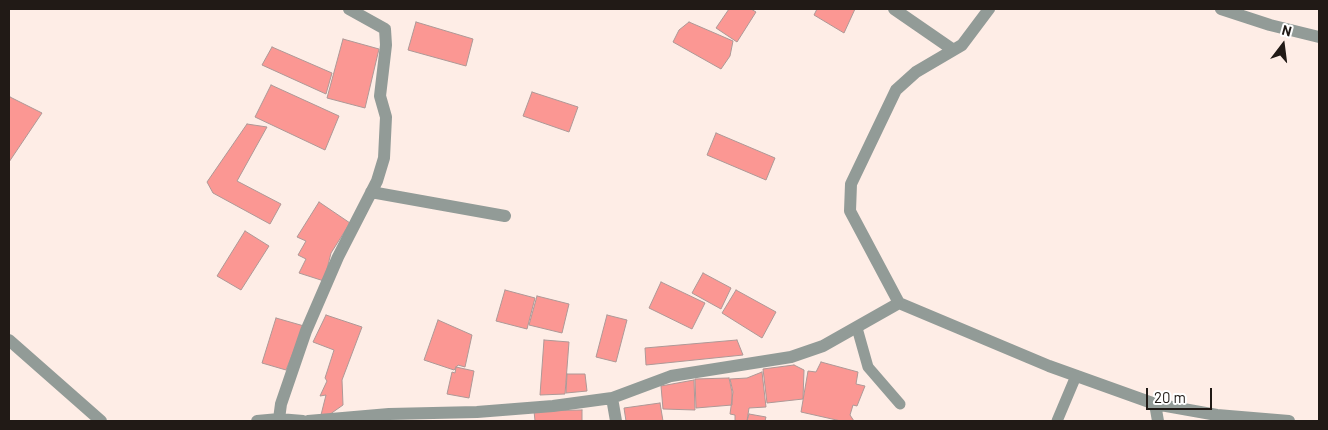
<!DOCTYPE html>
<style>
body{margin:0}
#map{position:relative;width:1328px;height:430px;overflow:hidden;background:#feede6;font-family:Barlow,sans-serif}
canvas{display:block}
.frame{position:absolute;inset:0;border:10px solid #211a16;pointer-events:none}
.north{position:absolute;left:1258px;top:20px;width:50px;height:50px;-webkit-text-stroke:4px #fff;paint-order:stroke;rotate:15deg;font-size:14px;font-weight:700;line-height:20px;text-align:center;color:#211a16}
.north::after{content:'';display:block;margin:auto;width:18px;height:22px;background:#211a16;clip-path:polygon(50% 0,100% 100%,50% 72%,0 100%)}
.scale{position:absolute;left:1146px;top:388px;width:66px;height:22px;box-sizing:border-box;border:2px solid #211a16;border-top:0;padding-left:6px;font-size:15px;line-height:18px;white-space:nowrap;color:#211a16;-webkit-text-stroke:4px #fff;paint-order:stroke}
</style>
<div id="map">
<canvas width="1328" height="430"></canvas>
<div class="frame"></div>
<div class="north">N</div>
<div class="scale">20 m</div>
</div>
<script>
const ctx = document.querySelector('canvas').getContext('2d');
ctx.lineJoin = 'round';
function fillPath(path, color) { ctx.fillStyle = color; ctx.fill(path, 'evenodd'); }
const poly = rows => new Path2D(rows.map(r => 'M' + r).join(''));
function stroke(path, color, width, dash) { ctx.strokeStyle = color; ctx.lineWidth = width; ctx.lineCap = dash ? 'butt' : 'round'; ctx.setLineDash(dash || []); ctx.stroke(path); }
const building = poly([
 [729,9,751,9,756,12,737,42,716,28,729,9],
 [817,9,855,9,844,33,814,15,817,9],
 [416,22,473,39,466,66,408,50,416,22],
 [689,22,733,41,730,56,721,69,673,42,679,30,689,22],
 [343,39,379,49,365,108,327,98,343,39],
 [272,47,332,73,326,94,262,65,272,47],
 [271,85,339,116,325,150,255,117,271,85],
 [532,92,578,107,569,132,523,116,532,92],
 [10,97,42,113,9,162,9,99,10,97],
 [247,124,267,127,237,181,281,204,270,224,213,193,207,182,247,124],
 [716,133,775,158,766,180,707,155,716,133],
 [319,202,350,223,331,253,324,281,299,273,306,259,298,255,306,241,297,237,319,202],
 [245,231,269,246,241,290,217,276,245,231],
 [703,273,731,288,721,309,692,293,703,273],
 [661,282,705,303,692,329,649,308,661,282],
 [505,290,535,298,527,329,496,321,505,290],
 [736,290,776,312,762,338,722,313,736,290],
 [537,296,569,304,562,333,529,325,537,296],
 [326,315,362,327,342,380,343,405,326,417,321,415,326,395,320,396,327,381,325,378,334,350,313,342,326,315],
 [607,315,627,320,616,362,596,357,607,315],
 [276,318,304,326,286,370,262,363,276,318],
 [438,320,472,335,465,367,458,365,454,370,424,360,438,320],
 [544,340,569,342,565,394,540,395,544,340],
 [737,340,743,355,646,365,645,348,737,340],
 [821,362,858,372,856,384,865,386,857,406,853,405,850,415,854,421,841,421,801,412,808,371,816,372,821,362],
 [794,365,804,370,803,399,767,403,763,369,794,365],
 [456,367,474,371,469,398,447,394,452,372,455,373,456,367],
 [762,372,766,407,749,408,747,421,735,421,735,415,730,414,733,392,730,379,747,378,762,372],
 [567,374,585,374,587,391,566,393,567,374],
 [729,378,732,392,732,405,696,408,695,379,729,378],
 [694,380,695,410,663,409,661,386,694,380],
 [660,403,663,421,626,421,624,408,660,403],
 [582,410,582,421,535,421,534,411,582,410],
 [749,414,766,417,765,421,747,421,749,414]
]);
const service = poly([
 [857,328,868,367,900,404],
 [1057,421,1076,376]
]);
const minor = poly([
 [894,9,952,49],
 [1221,9,1270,25,1319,37],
 [371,192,505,216],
 [899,303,850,211,851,184,896,90,916,72,962,45,989,9],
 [9,340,101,421],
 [612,398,616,421],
 [1155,404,1158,421],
 [279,419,281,404,306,331,338,257,377,181,384,158,386,117,380,96,386,45,385,29,349,9],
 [257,421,279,419,303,421],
 [308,421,389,414,477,412,553,406,612,398,671,376,791,357,823,346,899,303,1049,366,1155,404,1217,415,1289,421]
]);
fillPath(building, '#fb9793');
stroke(building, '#ae9896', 1);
stroke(service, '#929b97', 11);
stroke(minor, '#929b97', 12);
</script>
